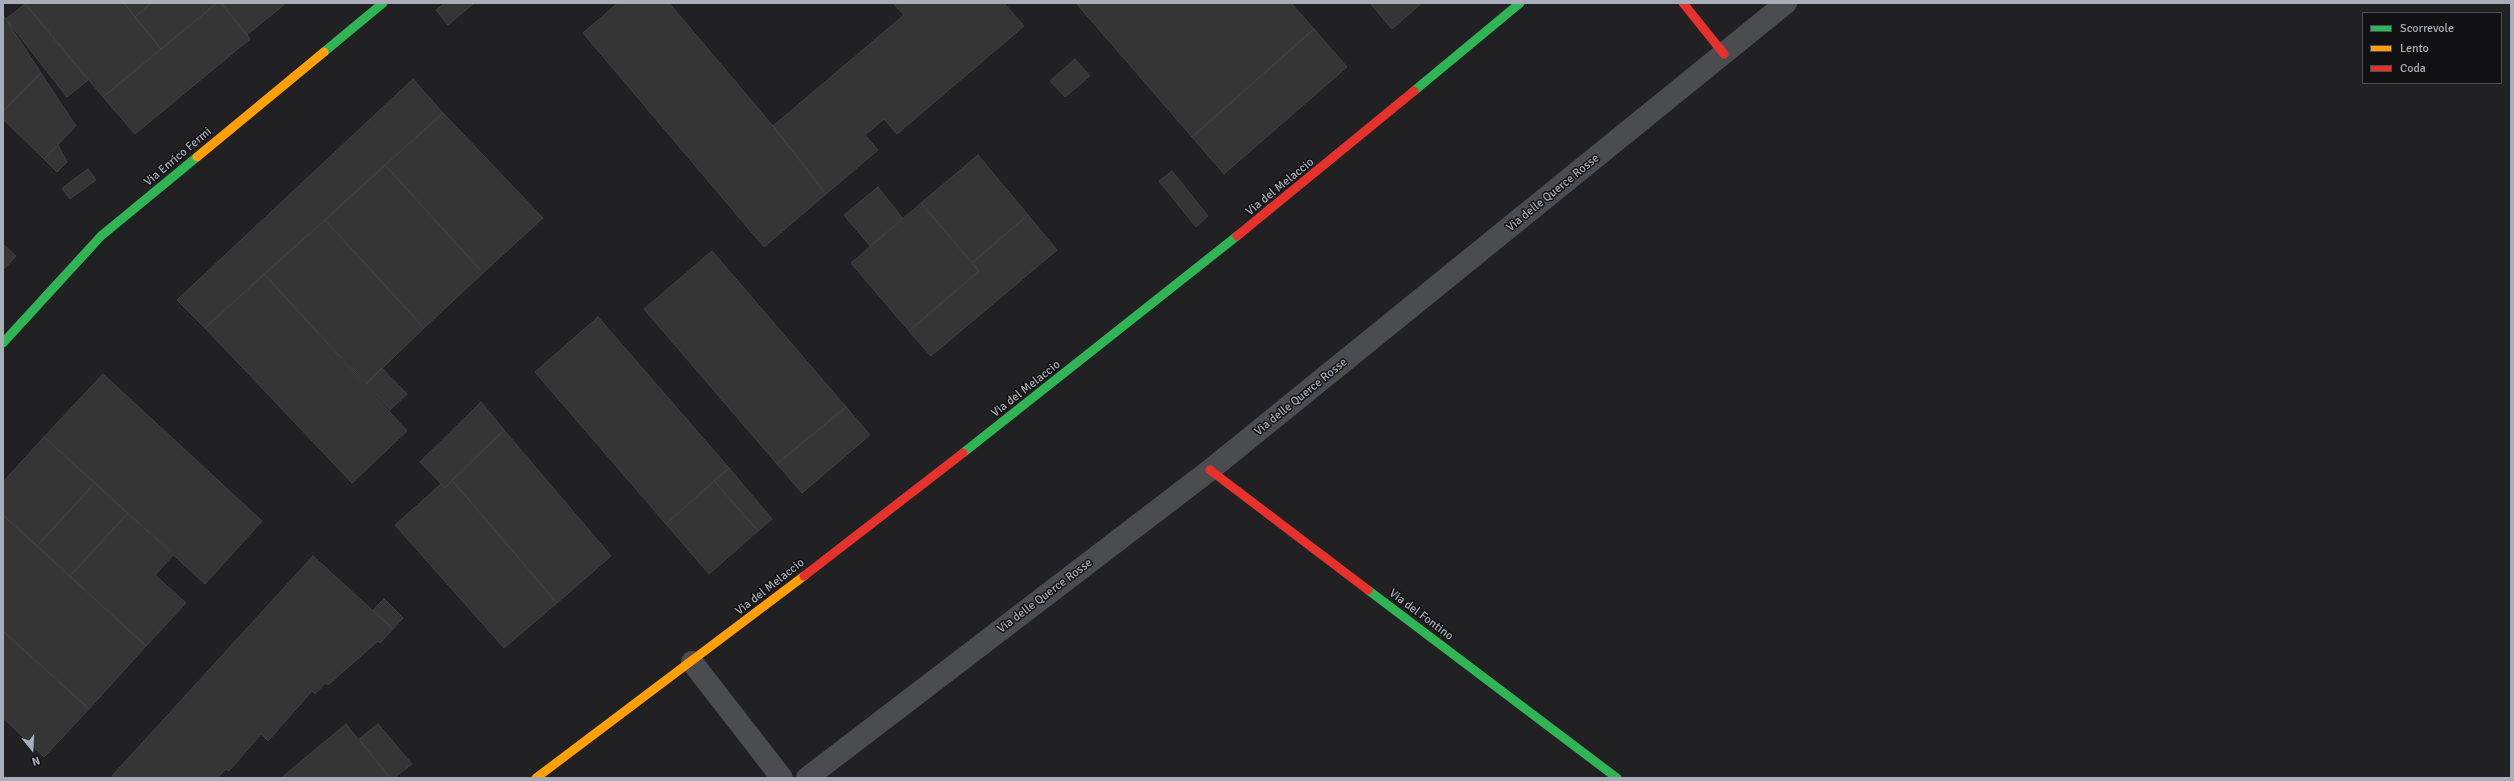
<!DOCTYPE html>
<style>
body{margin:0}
#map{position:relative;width:2514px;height:781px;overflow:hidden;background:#171717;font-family:Signika,sans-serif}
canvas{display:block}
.frame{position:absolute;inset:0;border:4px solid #a8adb8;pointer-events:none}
.legend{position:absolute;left:2362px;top:12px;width:140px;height:72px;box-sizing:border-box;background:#111113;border:1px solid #4d4f55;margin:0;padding:5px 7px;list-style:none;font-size:12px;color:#a8adb8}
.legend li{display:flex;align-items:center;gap:8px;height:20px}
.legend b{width:20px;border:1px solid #4d4f55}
.north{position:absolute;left:12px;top:729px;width:40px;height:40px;-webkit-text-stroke:3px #111113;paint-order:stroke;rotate:162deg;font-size:11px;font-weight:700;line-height:16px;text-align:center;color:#a8adb8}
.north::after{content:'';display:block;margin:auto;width:14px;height:18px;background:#a8adb8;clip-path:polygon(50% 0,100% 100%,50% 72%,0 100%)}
</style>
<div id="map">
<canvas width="2514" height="781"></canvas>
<div class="frame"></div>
<ul class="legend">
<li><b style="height:5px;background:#30b455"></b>Scorrevole</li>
<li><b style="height:5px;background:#ff9f0a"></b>Lento</li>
<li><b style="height:5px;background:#e5322d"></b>Coda</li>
</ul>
<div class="north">N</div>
</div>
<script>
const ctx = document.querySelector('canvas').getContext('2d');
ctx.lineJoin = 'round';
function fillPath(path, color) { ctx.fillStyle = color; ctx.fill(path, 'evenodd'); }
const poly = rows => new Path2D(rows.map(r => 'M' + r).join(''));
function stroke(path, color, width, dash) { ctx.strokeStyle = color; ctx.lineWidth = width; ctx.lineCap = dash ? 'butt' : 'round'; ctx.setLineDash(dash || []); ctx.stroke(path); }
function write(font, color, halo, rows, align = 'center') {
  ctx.font = font + ' Signika,sans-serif'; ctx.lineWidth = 3; ctx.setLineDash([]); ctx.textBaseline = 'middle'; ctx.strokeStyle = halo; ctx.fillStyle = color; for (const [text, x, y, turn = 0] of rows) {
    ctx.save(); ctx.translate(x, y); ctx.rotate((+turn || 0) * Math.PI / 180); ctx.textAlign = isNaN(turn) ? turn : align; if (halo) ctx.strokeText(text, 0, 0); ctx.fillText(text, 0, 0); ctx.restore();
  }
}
const built = poly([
 [3,3,2511,3,2511,778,3,778],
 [2363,13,2501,13,2501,83,2363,83]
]);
const building = poly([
 [124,3,161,49,103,97,25,3,124,3],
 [124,3,151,3,135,17,124,3],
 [151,3,217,3,161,49,135,17,151,3],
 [217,3,221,3,250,39,135,134,103,97,217,3],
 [221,3,286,3,247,35,221,3],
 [445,3,474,3,448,25,436,10,445,3],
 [618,3,669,3,773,126,826,194,764,247,583,33,618,3],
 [893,3,1004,3,1024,26,897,134,884,119,865,135,878,150,826,194,773,126,904,15,893,3],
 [1076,3,1291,3,1314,29,1192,137,1076,3],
 [1370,3,1422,3,1392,29,1370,3],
 [25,4,88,80,67,97,6,19,25,4],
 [3,15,41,73,3,111,3,15],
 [1314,29,1347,67,1224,174,1192,137,1314,29],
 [1075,59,1090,76,1065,97,1050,81,1075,59],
 [41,73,76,126,44,159,3,119,3,111,41,73],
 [413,79,443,113,205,328,177,300,413,79],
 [443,113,543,218,483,273,385,165,443,113],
 [58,145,67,162,57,172,44,159,58,145],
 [978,155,1028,215,972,263,921,203,978,155],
 [385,165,483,273,424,328,325,220,385,165],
 [88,169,96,180,70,199,62,188,88,169],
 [1172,171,1208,216,1196,227,1159,181,1172,171],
 [878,187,903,219,870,246,844,215,878,187],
 [921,203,979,271,909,331,851,263,921,203],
 [1028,215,1057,250,931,356,909,331,979,271,972,263,1028,215],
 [325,220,424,328,366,384,264,274,325,220],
 [3,244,16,256,3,270,3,244],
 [712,251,846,407,777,464,644,309,712,251],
 [264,274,407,431,352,483,205,328,264,274],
 [598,317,729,468,666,524,535,372,598,317],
 [382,368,407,394,390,410,366,384,382,368],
 [103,374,262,521,205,584,44,437,103,374],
 [481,402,504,430,445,488,420,462,481,402],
 [846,407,870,435,802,493,777,464,846,407],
 [504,430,611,556,557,603,452,480,504,430],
 [44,437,95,483,37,546,3,515,3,482,44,437],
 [729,468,772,519,758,531,714,481,729,468],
 [452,480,557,603,504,648,395,525,441,484,445,488,452,480],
 [714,481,758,531,709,574,666,524,714,481],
 [95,483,128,513,70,576,37,546,95,483],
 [128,513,174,554,155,575,186,603,146,646,70,576,128,513],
 [3,515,146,646,89,709,3,631,3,515],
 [313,556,393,629,380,643,378,641,328,685,325,683,315,694,312,691,268,741,261,734,229,771,226,769,217,778,115,778,112,776,313,556],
 [384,599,403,618,393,629,373,610,384,599],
 [3,631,89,709,44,757,3,718,3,631],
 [346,724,390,778,281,778,346,724],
 [378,724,412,764,394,778,390,778,359,739,378,724]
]);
const street = poly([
 [692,662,782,778],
 [807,778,1210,470,1786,3]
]);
const fast = poly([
 [324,52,383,3],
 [1414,91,1520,3],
 [3,343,101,236,197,157],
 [963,453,1237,236],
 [1368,590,1617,778]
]);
const slow = poly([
 [197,157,324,52],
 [536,778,804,576]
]);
const jam = poly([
 [1683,3,1724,54],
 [1237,236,1414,91],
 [1210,470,1368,590],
 [804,576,963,453]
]);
const streetNames = [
 ["Via Enrico Fermi",178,157,-40],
 ["Via del Melaccio",1280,187,-39],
 ["Via delle Querce Rosse",1553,193,-39],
 ["Via del Melaccio",1026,389,-38],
 ["Via delle Querce Rosse",1301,397,-39],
 ["Via del Melaccio",770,587,-38],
 ["Via delle Querce Rosse",1045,596,-37],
 ["Via del Fontino",1421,615,37]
];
fillPath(built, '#212123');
fillPath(building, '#353536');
stroke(building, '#3f4043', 1);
stroke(street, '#4b4c50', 22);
stroke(fast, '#30b455', 9);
stroke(slow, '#ff9f0a', 9);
stroke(jam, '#e5322d', 9);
write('12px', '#a8adb8', '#111113', streetNames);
</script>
